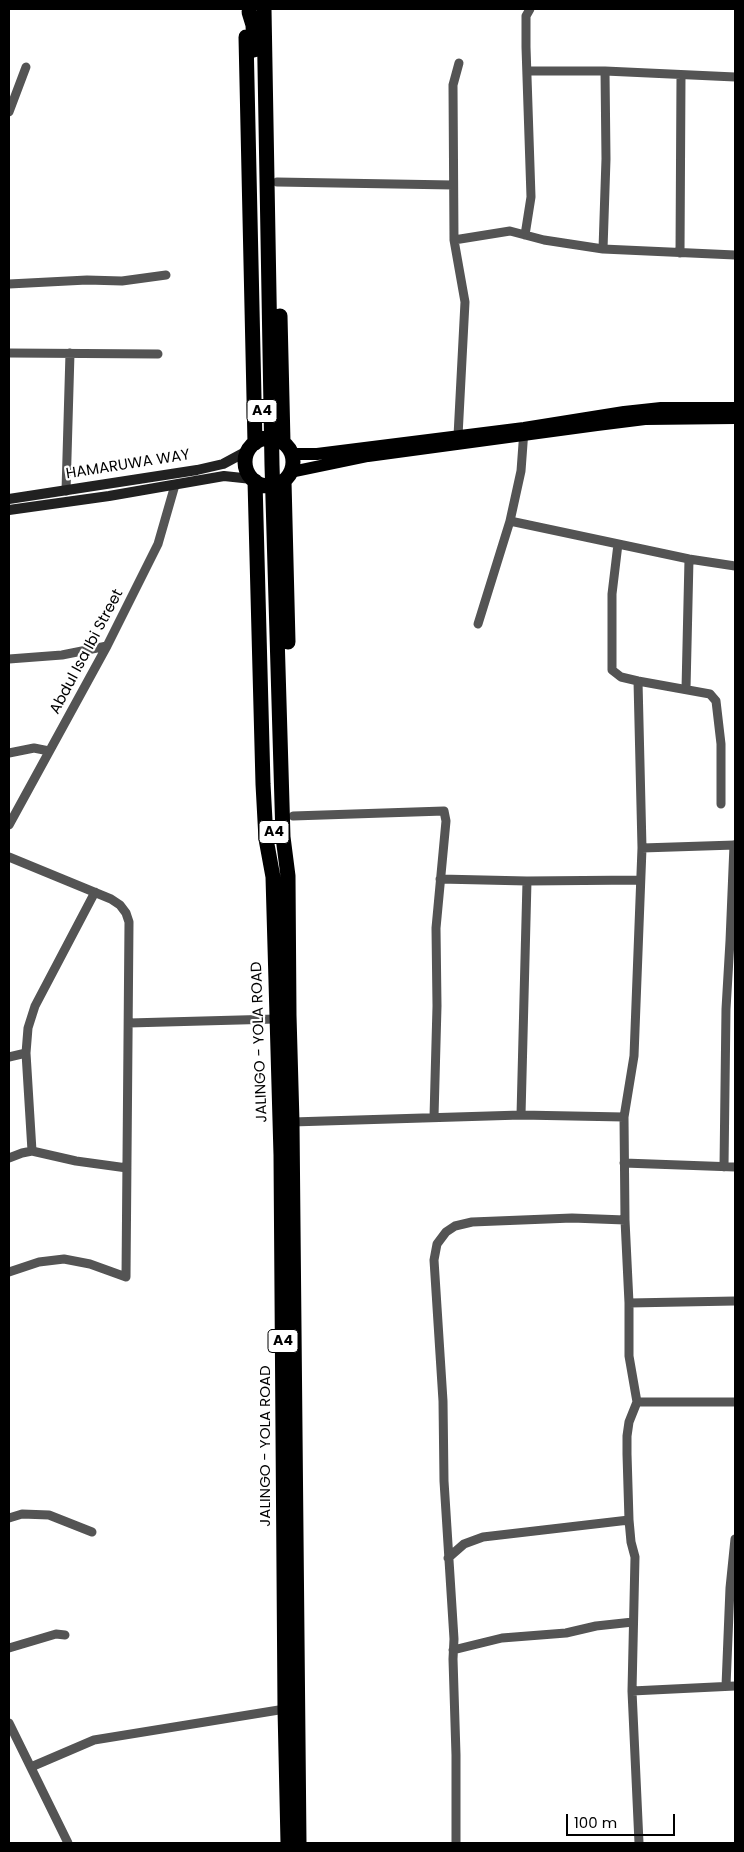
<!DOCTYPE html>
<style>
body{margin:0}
#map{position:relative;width:744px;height:1852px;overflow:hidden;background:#fff;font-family:Poppins,sans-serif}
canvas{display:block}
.frame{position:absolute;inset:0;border:10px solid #000;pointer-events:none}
.scale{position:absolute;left:566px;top:1814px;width:109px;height:22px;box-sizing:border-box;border:2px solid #000;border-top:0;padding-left:6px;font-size:15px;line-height:18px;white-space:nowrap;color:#000;-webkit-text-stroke:4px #fff;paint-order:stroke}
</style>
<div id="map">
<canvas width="744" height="1852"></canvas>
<div class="frame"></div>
<div class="scale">100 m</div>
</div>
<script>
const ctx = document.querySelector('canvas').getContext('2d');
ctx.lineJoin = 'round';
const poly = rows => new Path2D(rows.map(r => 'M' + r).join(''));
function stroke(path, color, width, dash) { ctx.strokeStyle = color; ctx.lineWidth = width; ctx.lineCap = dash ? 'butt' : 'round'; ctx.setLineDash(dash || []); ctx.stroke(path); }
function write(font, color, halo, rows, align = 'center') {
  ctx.font = font + ' Poppins,sans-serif'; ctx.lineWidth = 4.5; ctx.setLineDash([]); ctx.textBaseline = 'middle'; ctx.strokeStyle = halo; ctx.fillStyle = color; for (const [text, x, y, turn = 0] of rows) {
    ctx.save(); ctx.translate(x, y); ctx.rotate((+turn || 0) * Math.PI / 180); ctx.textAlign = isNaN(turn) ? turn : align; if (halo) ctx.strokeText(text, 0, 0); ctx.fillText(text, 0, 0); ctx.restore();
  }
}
const street = poly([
 [528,71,605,71,735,77],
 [9,112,26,67],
 [277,182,453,185],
 [525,235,531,197,526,47,526,16,530,9],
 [454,240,510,231,544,240,603,249,735,255],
 [603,249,606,159,605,71],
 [680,253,681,76],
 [9,284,87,280,122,281,166,275],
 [9,353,158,354],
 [524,430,521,471,510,521,689,559,735,566],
 [458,436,465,302,454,240,453,85,459,63],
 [66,491,70,353],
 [618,544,612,594,612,670,621,677,638,681,710,694,716,701,721,744,721,804],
 [478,624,510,521],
 [9,659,62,655,107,646],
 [638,681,642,848,634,1056,624,1117,625,1220,629,1303,629,1356,637,1402,629,1422,627,1436,627,1454,629,1520,631,1542,635,1557,632,1691,639,1843],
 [686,689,689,559],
 [9,753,34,748,49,751],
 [293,816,444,811,446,821,436,928,437,1006,434,1117],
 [9,825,107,646,158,544,175,485],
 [642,848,735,845],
 [9,857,111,899,120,905,126,913,129,922,126,1277,90,1264,64,1259,39,1262,9,1272],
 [440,879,527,881,640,880],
 [129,1023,276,1019],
 [9,1057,26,1053],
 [521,1115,527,881],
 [292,1122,521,1115,624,1117],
 [32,1151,26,1053,28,1028,35,1006,95,892],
 [9,1158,22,1153,32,1151,76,1161,127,1168],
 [624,1163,735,1167],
 [724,1167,726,1009,730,941,734,845],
 [629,1303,735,1301],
 [637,1402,735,1402],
 [9,1518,22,1514,49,1515,92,1532],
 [448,1558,464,1544,483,1537,629,1520],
 [9,1648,56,1634,65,1635],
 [453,1650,502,1638,566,1633,596,1626,633,1622],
 [726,1686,730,1588,735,1539],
 [632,1691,735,1686],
 [9,1723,68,1843],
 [31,1767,94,1740,285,1709],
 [456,1843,456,1755,453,1659,454,1639,444,1481,443,1401,434,1260,437,1244,446,1232,455,1226,472,1222,572,1218,625,1220]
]);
const secondary = poly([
 [9,499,197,470,223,464,249,450],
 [9,510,109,496,224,476,252,479]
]);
const primary = poly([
 [292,454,317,454,524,428,624,412,661,408,735,408],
 [291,472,368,456,597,425,645,419,735,418]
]);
const highway = poly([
 [264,9,272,465,283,837,288,876,289,1015,292,1122,299,1843],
 [249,12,253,25,254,50],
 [246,37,255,443],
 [280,316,283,442],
 '245 462a24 24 0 1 1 48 0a24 24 0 1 1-48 0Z',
 [255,481,263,784,266,839,273,877,281,1155,285,1709,288,1843],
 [284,481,288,642]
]);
const shields = [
 [262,411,30],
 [274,832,30],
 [283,1341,30]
];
const shieldNames = [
 ["A4",262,411],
 ["A4",274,832],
 ["A4",283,1341]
];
const streetNames = [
 ["HAMARUWA WAY",128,465,-9],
 ["Abdul Isa Ibi Street",87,652,-62],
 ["JALINGO - YOLA ROAD",260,1042,-92],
 ["JALINGO - YOLA ROAD",266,1446,-90]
];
stroke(street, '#545454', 9);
stroke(secondary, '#212121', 10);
stroke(primary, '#000', 12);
stroke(highway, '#000', 15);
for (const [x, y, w] of shields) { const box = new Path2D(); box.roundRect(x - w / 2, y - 11.5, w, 23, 4); ctx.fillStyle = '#fff'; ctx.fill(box); stroke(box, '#000', 1); }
write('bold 14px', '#000', null, shieldNames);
write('15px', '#000', '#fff', streetNames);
</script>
